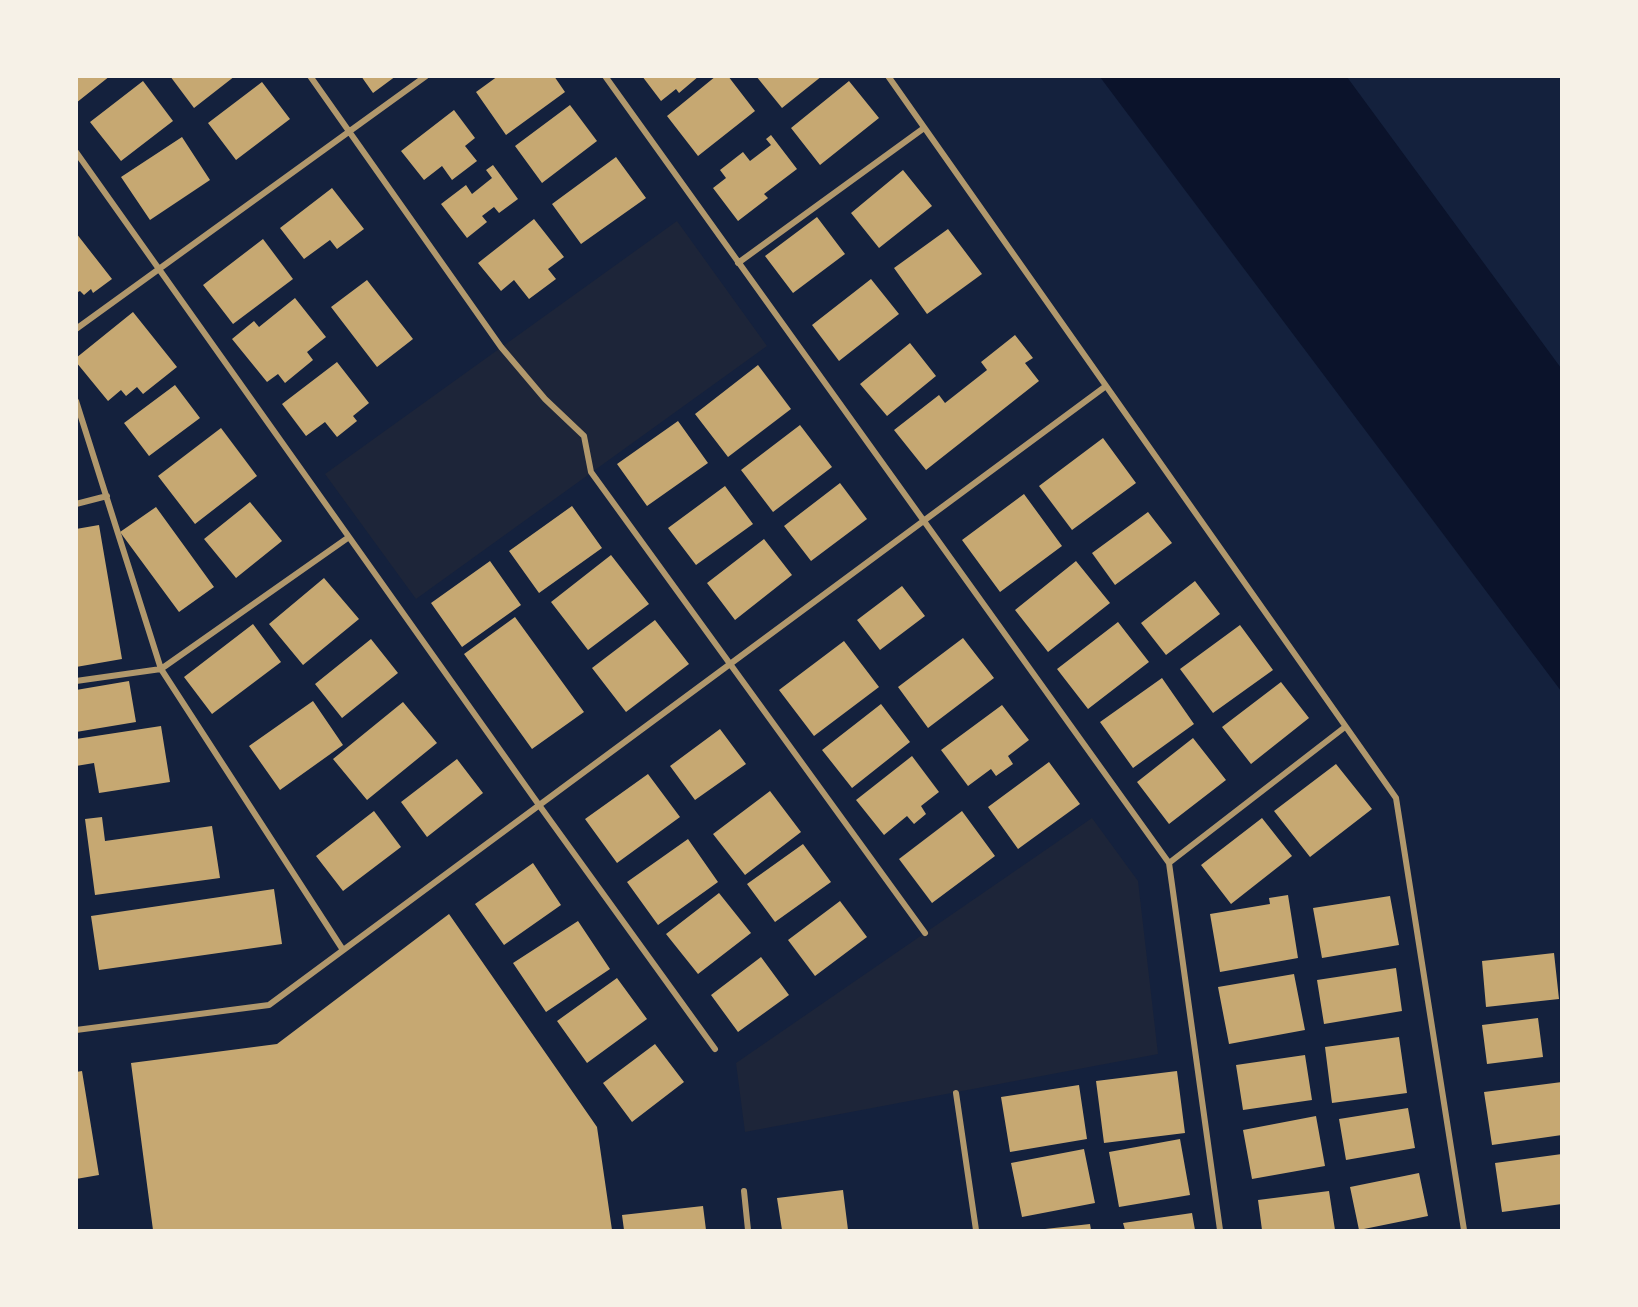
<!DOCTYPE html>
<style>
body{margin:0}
#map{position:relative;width:1638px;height:1307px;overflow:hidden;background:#14213d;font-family:"DejaVu Sans",sans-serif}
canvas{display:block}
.frame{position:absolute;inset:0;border:78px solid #f6f1e7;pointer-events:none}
</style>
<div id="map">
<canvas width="1638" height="1307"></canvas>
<div class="frame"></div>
</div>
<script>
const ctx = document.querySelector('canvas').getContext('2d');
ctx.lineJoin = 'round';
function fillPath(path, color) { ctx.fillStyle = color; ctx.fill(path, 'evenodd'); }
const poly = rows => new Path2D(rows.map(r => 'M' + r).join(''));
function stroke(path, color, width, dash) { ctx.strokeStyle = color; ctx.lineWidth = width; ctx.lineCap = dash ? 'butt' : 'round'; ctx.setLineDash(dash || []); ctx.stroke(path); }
const green = poly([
 [677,221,767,346,416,599,325,474],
 [1092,818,1138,881,1158,1054,745,1132,736,1063]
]);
const water = poly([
 [1100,77,1347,77,1561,368,1561,691]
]);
const building = poly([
 [76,76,110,76,76,103],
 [170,76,235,76,194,108],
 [361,76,396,76,373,93],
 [498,76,554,76,565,92,506,135,476,92],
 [642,76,699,76,679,93,676,89,661,101],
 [716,76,728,76,755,111,698,156,667,116],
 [756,76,822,76,782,108],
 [143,81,173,121,121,161,90,122],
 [849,81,879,118,820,165,791,128],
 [262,82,290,119,236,160,208,123],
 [570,105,597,141,542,183,515,146],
 [454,110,475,138,465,146,477,161,452,180,442,166,424,180,401,151],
 [771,135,797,169,764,194,768,198,738,221,713,188,726,178,720,170,743,152,750,161,771,145,766,139],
 [182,137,210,180,150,220,121,177],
 [616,157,646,198,581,244,552,204],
 [493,165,518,199,499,213,494,207,482,216,487,222,467,238,441,204,466,185,472,194,492,178,486,170],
 [903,170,932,206,879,248,851,213],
 [332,188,364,229,337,249,330,240,304,259,280,228],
 [817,217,845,254,793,293,765,256],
 [534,219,564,257,548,269,556,279,529,299,514,280,501,291,478,263],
 [948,229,982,274,927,314,894,268],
 [76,233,112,279,93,293,91,289,84,295,80,291,76,293],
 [263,239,293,279,233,324,203,285],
 [871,279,899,314,839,361,812,325],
 [367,280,413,339,377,367,331,307],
 [295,298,326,337,307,352,313,360,285,383,278,374,267,382,232,339,254,321,259,327],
 [133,312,177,367,143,394,137,387,126,396,121,390,108,401,76,362,76,358],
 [1015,335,1033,358,1025,363,1039,381,926,470,894,430,939,395,945,403,987,370,981,362],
 [910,343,936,376,887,416,860,384],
 [337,362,369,403,353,416,357,421,337,437,325,422,306,436,282,404],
 [758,365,791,409,728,457,695,414],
 [175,385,200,418,149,456,124,423],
 [678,421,708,463,647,506,617,464],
 [800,425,832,467,773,512,741,470],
 [221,428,257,476,195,524,158,476],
 [1103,438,1136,483,1072,530,1039,486],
 [840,483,867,519,811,561,784,526],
 [725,486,753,524,696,565,668,528],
 [1024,494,1062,546,1000,592,962,540],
 [250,502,282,541,236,578,204,539],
 [572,506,602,548,539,593,509,551],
 [156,507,214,587,179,612,120,532],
 [1148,512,1172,543,1115,585,1092,553],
 [99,525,122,659,76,667,76,529],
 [764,539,792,575,735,620,707,583],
 [611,555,649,604,588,650,551,602],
 [490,561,521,605,462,647,431,603],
 [1076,561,1110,603,1048,652,1015,610],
 [324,578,359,619,303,665,269,624],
 [1195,581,1220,614,1166,655,1141,623],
 [902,586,925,616,880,650,857,620],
 [515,617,584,712,532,749,464,654],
 [655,620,689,664,626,712,592,668],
 [1118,622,1149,662,1088,709,1057,669],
 [253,624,281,662,212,714,184,677],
 [1240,625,1273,670,1213,713,1180,669],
 [963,638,994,678,928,728,898,687],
 [371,639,398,673,342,718,315,684],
 [844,641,879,687,814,736,779,690],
 [1162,678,1194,724,1133,768,1100,722],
 [129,681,136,722,76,732,76,690],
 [1281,682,1309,718,1251,764,1222,727],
 [313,701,343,745,280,790,249,746],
 [403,702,437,743,367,800,333,759],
 [881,704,910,742,852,788,822,750],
 [1002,705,1029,740,1008,756,1013,764,996,776,991,769,968,786,941,750],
 [161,726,170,782,99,793,94,763,76,766,76,739],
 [720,729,746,764,695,800,670,766],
 [1193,738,1226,780,1169,824,1137,782],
 [912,756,939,792,921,806,926,814,914,824,907,816,884,835,856,800],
 [457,759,483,793,427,837,401,802],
 [1049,762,1080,804,1018,849,988,807],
 [1336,764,1372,809,1310,857,1274,811],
 [648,774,680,817,617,863,585,819],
 [770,791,801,832,745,875,713,834],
 [374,811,401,847,343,891,316,856],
 [962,811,995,856,932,903,899,859],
 [102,817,105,841,212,826,220,878,95,895,85,819],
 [1262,818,1292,856,1231,904,1201,865],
 [688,839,718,882,658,925,627,882],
 [803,844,831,882,775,922,747,884],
 [533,863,561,905,504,945,475,904],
 [274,889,282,944,99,970,91,916],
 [719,893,751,933,698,974,666,934],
 [1288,895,1298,958,1220,972,1210,914,1270,904,1269,898],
 [1390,896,1399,945,1322,958,1313,908],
 [840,901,867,937,815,976,788,940],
 [449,914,597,1127,612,1230,153,1230,131,1063,277,1044],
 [578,921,610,969,546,1012,513,963],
 [1554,953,1559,999,1486,1007,1482,961],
 [761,957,789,995,738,1032,711,995],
 [1396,968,1402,1011,1324,1024,1317,980],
 [1294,974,1305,1030,1229,1044,1218,987],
 [617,978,647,1019,587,1063,557,1021],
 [1538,1018,1543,1057,1487,1064,1482,1025],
 [1399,1037,1407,1093,1332,1103,1325,1047],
 [655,1044,684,1082,632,1122,603,1083],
 [1305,1055,1312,1100,1243,1110,1236,1065],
 [82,1071,99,1175,76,1179,76,1072],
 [1177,1071,1185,1133,1104,1143,1096,1081],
 [1562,1082,1562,1135,1492,1145,1484,1092],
 [1079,1085,1087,1139,1010,1152,1001,1097],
 [1408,1108,1415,1148,1346,1160,1339,1119],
 [1316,1116,1325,1166,1252,1179,1243,1130],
 [1180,1139,1190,1195,1119,1207,1109,1152],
 [1084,1149,1095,1203,1022,1217,1011,1163],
 [1562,1154,1562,1204,1502,1212,1495,1163],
 [1419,1173,1428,1216,1359,1230,1350,1187],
 [843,1190,848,1230,782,1230,777,1198],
 [1329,1191,1335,1230,1262,1230,1258,1200],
 [703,1206,706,1230,624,1230,622,1215],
 [1192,1213,1195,1230,1125,1230,1123,1223],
 [1090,1224,1091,1230,1045,1230,1045,1229]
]);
const minor = poly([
 [310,76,501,347,545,399,584,436,591,472,925,933],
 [605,76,1169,863,1220,1230],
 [888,76,1396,798,1464,1230],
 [76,152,539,805,715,1049],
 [738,263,924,128],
 [76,329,426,76],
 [76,401,161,669,343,950],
 [76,504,107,496],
 [76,681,161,669,349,537],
 [1169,863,1345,727],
 [76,1030,269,1005,1106,386],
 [956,1093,976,1230],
 [744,1191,748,1230]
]);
fillPath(green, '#1d2539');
fillPath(water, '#0b132b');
fillPath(building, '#c6a872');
stroke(minor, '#b1986c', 6);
</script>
